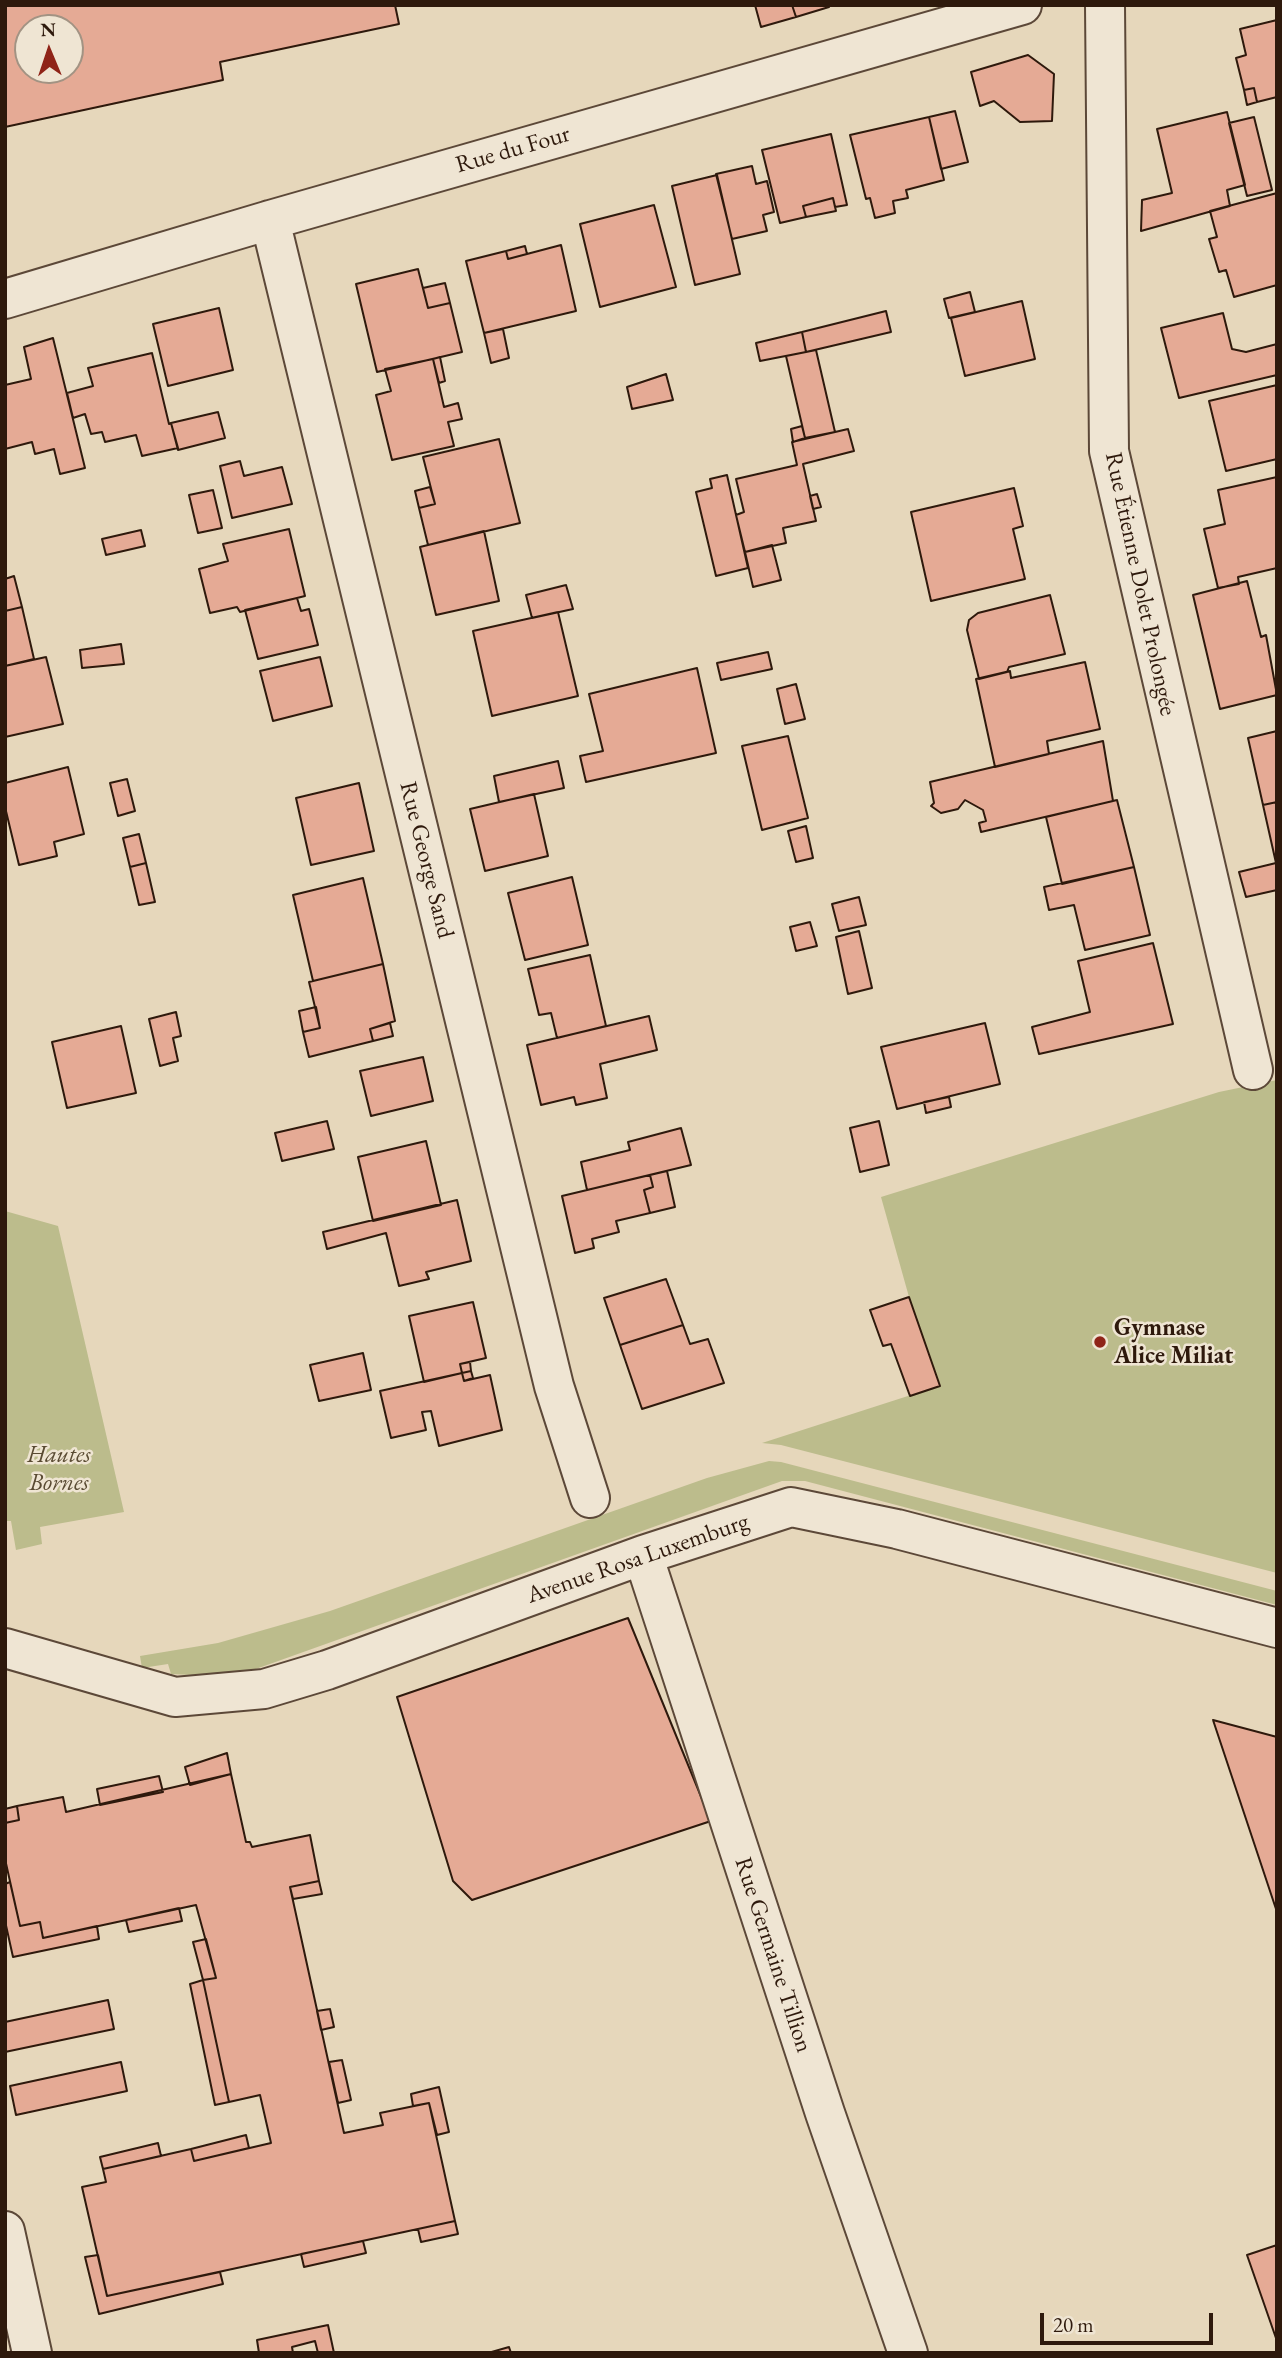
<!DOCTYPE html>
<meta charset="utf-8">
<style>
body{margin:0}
#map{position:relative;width:1282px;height:2358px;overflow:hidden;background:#e6d7bb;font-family:"EB Garamond",serif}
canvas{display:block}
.frame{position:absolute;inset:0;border:7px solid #2e190c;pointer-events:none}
.north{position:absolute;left:14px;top:14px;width:70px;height:70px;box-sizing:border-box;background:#efe5d3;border:2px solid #a29383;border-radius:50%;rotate:358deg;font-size:19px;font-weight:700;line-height:28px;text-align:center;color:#2e190c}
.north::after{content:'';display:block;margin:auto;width:24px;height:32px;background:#8f2418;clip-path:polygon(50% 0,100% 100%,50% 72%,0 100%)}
.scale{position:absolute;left:1040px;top:2313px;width:173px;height:32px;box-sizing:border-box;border:4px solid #2e190c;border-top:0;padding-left:9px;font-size:21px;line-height:24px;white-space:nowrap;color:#2e190c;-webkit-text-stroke:5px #efe5d3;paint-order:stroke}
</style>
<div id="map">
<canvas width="1282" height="2358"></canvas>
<div class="frame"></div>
<div class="north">N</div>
<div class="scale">20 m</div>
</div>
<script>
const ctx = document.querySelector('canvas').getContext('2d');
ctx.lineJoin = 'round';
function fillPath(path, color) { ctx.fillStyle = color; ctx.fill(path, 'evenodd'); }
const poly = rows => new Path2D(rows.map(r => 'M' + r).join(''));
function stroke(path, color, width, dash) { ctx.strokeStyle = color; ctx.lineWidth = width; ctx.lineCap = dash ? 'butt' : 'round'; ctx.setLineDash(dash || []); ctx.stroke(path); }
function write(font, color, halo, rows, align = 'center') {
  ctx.font = font + ' "EB Garamond",serif'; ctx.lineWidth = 5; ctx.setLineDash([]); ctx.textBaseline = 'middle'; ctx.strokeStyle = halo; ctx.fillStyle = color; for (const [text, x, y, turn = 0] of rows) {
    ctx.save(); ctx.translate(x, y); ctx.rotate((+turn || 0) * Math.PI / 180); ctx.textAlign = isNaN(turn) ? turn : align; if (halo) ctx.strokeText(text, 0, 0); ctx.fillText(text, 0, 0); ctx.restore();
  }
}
const green = poly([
 [1277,1080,1277,1573,781,1445,762,1443,939,1386,909,1297,881,1197,1219,1092],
 [5,1211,58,1226,124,1512,40,1527,42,1544,16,1550,11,1521,5,1521],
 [769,1461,781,1462,1277,1591,1277,1605,805,1481,782,1481,253,1670,192,1675,171,1674,168,1664,142,1668,140,1656,218,1643,330,1611,707,1478]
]);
const building = poly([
 [5,5,395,5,399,24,220,62,223,80,5,127,5,5],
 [28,28,70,28,70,70,28,70,28,28],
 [755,5,792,5,796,17,761,27,755,5],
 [792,5,828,5,829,7,796,17,792,5],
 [1277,20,1277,97,1257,102,1254,88,1244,90,1236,58,1246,55,1240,29,1277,20],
 [1028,55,1054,74,1052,121,1020,122,994,101,980,106,971,72,1028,55],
 [1254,88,1257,102,1247,105,1244,90,1254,88],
 [955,111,968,162,941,169,929,117,955,111],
 [1227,112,1245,185,1227,190,1230,206,1141,231,1142,200,1172,193,1157,129,1227,112],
 [929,117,944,180,906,190,908,198,893,201,895,213,875,218,870,198,866,199,850,135,929,117],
 [1254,117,1272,190,1247,196,1229,123,1254,117],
 [831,134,847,205,835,207,833,198,803,206,806,217,780,223,762,150,831,134],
 [752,166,756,184,767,181,774,212,763,215,767,231,732,239,716,174,752,166],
 [717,175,740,274,695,285,672,186,717,175],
 [1277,193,1277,285,1234,297,1226,270,1219,272,1209,239,1217,237,1210,211,1277,193],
 [833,198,836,211,806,217,803,206,833,198],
 [654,205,676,287,600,307,580,224,654,205],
 [561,245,576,311,484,333,466,261,506,251,508,259,561,245],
 [525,246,527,254,508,259,506,251,525,246],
 [418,269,428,308,450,303,462,352,377,372,356,284,418,269],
 [445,283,450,303,428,308,423,288,445,283],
 [970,292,975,312,949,318,944,299,970,292],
 [1022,301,1035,359,965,376,951,318,1022,301],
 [219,308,233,370,168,386,153,324,219,308],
 [886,311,891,332,806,352,802,332,886,311],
 [1223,313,1232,349,1246,352,1277,344,1277,375,1179,398,1161,328,1223,313],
 [503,329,509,358,491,363,484,333,503,329],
 [802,332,806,352,760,361,756,343,802,332],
 [53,338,85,468,60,474,54,449,35,454,32,442,5,449,5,385,31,379,24,347,53,338],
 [816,350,835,432,805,438,786,356,816,350],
 [152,353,169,424,171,423,178,448,142,456,136,435,105,442,102,432,91,434,85,414,73,418,67,393,93,386,88,368,152,353],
 [440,357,445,381,439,383,433,359,440,357],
 [433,359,444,407,458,403,462,419,448,422,454,446,392,460,376,395,391,391,385,369,433,359],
 [666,374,673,400,632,409,627,387,666,374],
 [1277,385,1277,459,1226,471,1209,401,1277,385],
 [218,412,225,438,178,450,171,423,218,412],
 [802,426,805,438,793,442,791,429,802,426],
 [848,429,854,451,803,464,816,521,783,528,786,543,745,552,736,515,744,512,736,479,797,465,792,442,848,429],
 [499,439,520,523,428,545,419,508,435,504,423,457,499,439],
 [240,461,244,476,282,467,292,504,232,518,220,466,240,461],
 [727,475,748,568,716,576,696,492,712,488,710,479,727,475],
 [1277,477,1277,568,1238,577,1239,584,1218,588,1204,529,1225,524,1218,490,1277,477],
 [430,487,435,504,419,508,415,491,430,487],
 [1014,488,1023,526,1013,529,1025,579,931,601,911,512,1014,488],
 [213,490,222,528,198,533,189,495,213,490],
 [817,494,821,507,813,509,810,496,817,494],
 [289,529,305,596,240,612,237,607,210,613,199,569,228,561,223,544,289,529],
 [141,530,145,546,106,555,102,539,141,530],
 [484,531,499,601,436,615,420,547,484,531],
 [772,545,781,580,753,587,745,552,772,545],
 [14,576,22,607,5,611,5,579,14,576],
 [1247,581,1261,637,1266,635,1277,695,1220,709,1193,595,1247,581],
 [566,585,573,609,532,618,526,595,566,585],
 [1050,595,1065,654,1009,667,1007,672,979,679,967,630,969,620,978,613,1050,595],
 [297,598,301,611,309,609,318,645,258,659,245,610,297,598],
 [22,607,34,659,5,666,5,611,22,607],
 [558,612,578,696,492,716,473,631,558,612],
 [121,644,124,664,82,668,80,650,121,644],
 [768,652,772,669,721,680,717,663,768,652],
 [46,657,63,724,5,737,5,666,46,657],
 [320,657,332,706,273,721,260,671,320,657],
 [1085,662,1100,729,1047,741,1049,754,995,767,976,679,1010,671,1011,678,1085,662],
 [697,668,716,753,586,782,580,756,603,751,589,694,697,668],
 [796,684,805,719,785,724,777,689,796,684],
 [1277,731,1277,802,1263,805,1248,738,1277,731],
 [788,736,808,818,762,830,742,746,788,736],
 [1103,741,1113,801,981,832,979,823,986,821,983,810,965,800,958,809,941,813,931,806,934,803,930,782,1103,741],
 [558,761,564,788,499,802,494,776,558,761],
 [68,767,84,834,54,842,57,856,19,865,5,807,5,783,68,767],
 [127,779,135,811,118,816,110,783,127,779],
 [359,783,374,851,311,865,296,798,359,783],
 [534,794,548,856,485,871,470,809,534,794],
 [1117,800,1134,867,1062,884,1046,817,1117,800],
 [1277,802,1277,890,1246,897,1239,872,1276,863,1263,805,1277,802],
 [806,826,813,858,796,862,788,831,806,826],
 [139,834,146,863,130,867,123,838,139,834],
 [146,863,155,902,139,905,130,867,146,863],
 [1134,867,1150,935,1085,950,1074,905,1049,910,1044,887,1134,867],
 [572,877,588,945,525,960,508,893,572,877],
 [363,878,383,964,313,981,293,895,363,878],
 [859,897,866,925,839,931,832,904,859,897],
 [810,922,817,946,796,951,790,927,810,922],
 [859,931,872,988,848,994,836,937,859,931],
 [1153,943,1173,1024,1039,1054,1032,1027,1090,1012,1078,961,1153,943],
 [590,955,606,1026,557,1038,551,1013,539,1015,528,969,590,955],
 [383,964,395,1021,370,1029,373,1041,309,1057,303,1032,320,1028,309,982,383,964],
 [316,1007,320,1028,303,1032,299,1011,316,1007],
 [176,1012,181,1036,173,1038,178,1061,160,1066,149,1019,176,1012],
 [649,1016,657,1050,600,1064,607,1098,576,1105,574,1097,541,1105,527,1045,649,1016],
 [390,1023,393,1036,373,1041,370,1029,390,1023],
 [985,1023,1000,1084,897,1109,881,1047,985,1023],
 [121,1026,136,1093,67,1108,52,1042,121,1026],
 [423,1057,433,1101,371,1116,360,1071,423,1057],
 [949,1097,951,1107,926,1113,924,1102,949,1097],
 [327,1121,334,1149,282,1161,275,1133,327,1121],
 [879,1121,889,1165,860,1172,850,1128,879,1121],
 [681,1128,691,1165,587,1190,581,1162,630,1150,628,1142,681,1128],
 [426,1141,441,1205,373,1221,358,1157,426,1141],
 [667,1171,675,1207,650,1213,644,1190,653,1187,650,1175,667,1171],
 [650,1175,653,1187,644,1190,650,1213,616,1221,619,1232,592,1239,594,1248,575,1253,562,1196,650,1175],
 [457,1200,471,1261,426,1272,429,1279,399,1286,386,1233,327,1249,323,1232,457,1200],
 [666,1279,683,1325,620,1345,604,1298,666,1279],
 [909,1297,940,1386,910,1396,891,1344,883,1346,870,1310,909,1297],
 [473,1302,486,1358,460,1364,462,1373,424,1382,409,1316,473,1302],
 [683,1325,690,1344,708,1339,724,1383,642,1409,620,1345,683,1325],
 [363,1353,371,1390,319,1401,310,1365,363,1353],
 [470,1362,471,1371,462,1373,460,1364,470,1362],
 [471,1371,473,1378,464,1381,462,1373,471,1371],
 [462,1373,464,1381,490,1375,502,1430,439,1446,431,1411,422,1412,426,1430,391,1438,380,1391,462,1373],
 [628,1618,711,1821,472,1900,453,1881,397,1697,628,1618],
 [1213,1720,1277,1737,1277,1912,1213,1720],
 [227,1753,231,1774,190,1785,185,1767,227,1753],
 [231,1774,246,1842,250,1842,252,1847,310,1835,319,1881,290,1887,344,2133,383,2125,380,2113,429,2103,455,2221,107,2296,82,2187,106,2182,103,2169,191,2149,194,2161,271,2143,260,2095,229,2102,203,1980,216,1978,196,1905,43,1938,40,1922,20,1926,5,1859,5,1823,19,1820,17,1806,63,1797,66,1812,231,1774],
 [159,1776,163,1792,100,1805,97,1789,159,1776],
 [17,1806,19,1820,5,1823,5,1809,17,1806],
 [319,1881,322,1894,293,1899,290,1887,319,1881],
 [10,1882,20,1926,40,1922,43,1938,97,1926,99,1939,13,1957,5,1921,5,1884,10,1882],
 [179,1908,182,1921,129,1932,126,1920,179,1908],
 [206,1939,216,1978,203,1980,193,1942,206,1939],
 [203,1980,229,2102,215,2105,190,1984,203,1980],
 [108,2000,114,2029,5,2052,5,2022,108,2000],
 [330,2009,334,2027,321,2030,317,2011,330,2009],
 [342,2060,351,2100,338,2103,329,2062,342,2060],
 [121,2062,127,2091,16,2115,10,2086,121,2062],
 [439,2087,449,2132,437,2135,429,2103,413,2106,411,2094,439,2087],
 [246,2135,249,2148,194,2161,191,2149,246,2135],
 [158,2143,161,2156,103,2169,100,2157,158,2143],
 [455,2221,458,2234,421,2242,418,2229,455,2221],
 [363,2241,366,2253,304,2267,301,2254,363,2241],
 [1277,2245,1277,2341,1247,2255,1277,2245],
 [98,2255,107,2296,220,2272,223,2284,99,2314,85,2257,98,2255],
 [328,2325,334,2353,318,2353,315,2341,292,2347,293,2353,259,2353,257,2340,328,2325],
 [509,2347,511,2353,488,2353,509,2347]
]);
const minor = poly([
 [1105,5,1109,451,1253,1070],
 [270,220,554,1386,590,1498],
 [5,299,270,220,1022,5],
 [643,1555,825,2113,908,2353],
 [5,1648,175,1697,264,1689,327,1670,643,1555,791,1507,897,1529,1277,1628],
 [5,2231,32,2353]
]);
const markers = [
 [1100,1342,7,"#8f2418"]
];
const streetNames = [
 ["Rue du Four",513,150,-16],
 ["Rue Étienne Dolet Prolongée",1140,584,78],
 ["Rue George Sand",426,860,76],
 ["Avenue Rosa Luxemburg",638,1559,-19],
 ["Rue Germaine Tillion",773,1955,72]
];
const poiNames = [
 ["Gymnase",1114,1328],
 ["Alice Miliat",1114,1356]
];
const parkNames = [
 ["Hautes",59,1455],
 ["Bornes",59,1483]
];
fillPath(green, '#bcbc8c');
fillPath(building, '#e5aa95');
stroke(building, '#2e190c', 2);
stroke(minor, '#5c4838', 42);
stroke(minor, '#efe5d3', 38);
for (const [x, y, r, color] of markers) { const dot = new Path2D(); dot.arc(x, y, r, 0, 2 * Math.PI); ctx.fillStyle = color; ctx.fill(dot); stroke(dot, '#efe5d3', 2.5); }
write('24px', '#2e190c', '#efe5d3', streetNames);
write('bold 24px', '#2e190c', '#efe5d3', poiNames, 'left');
write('italic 24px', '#594a32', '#efe5d3', parkNames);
</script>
